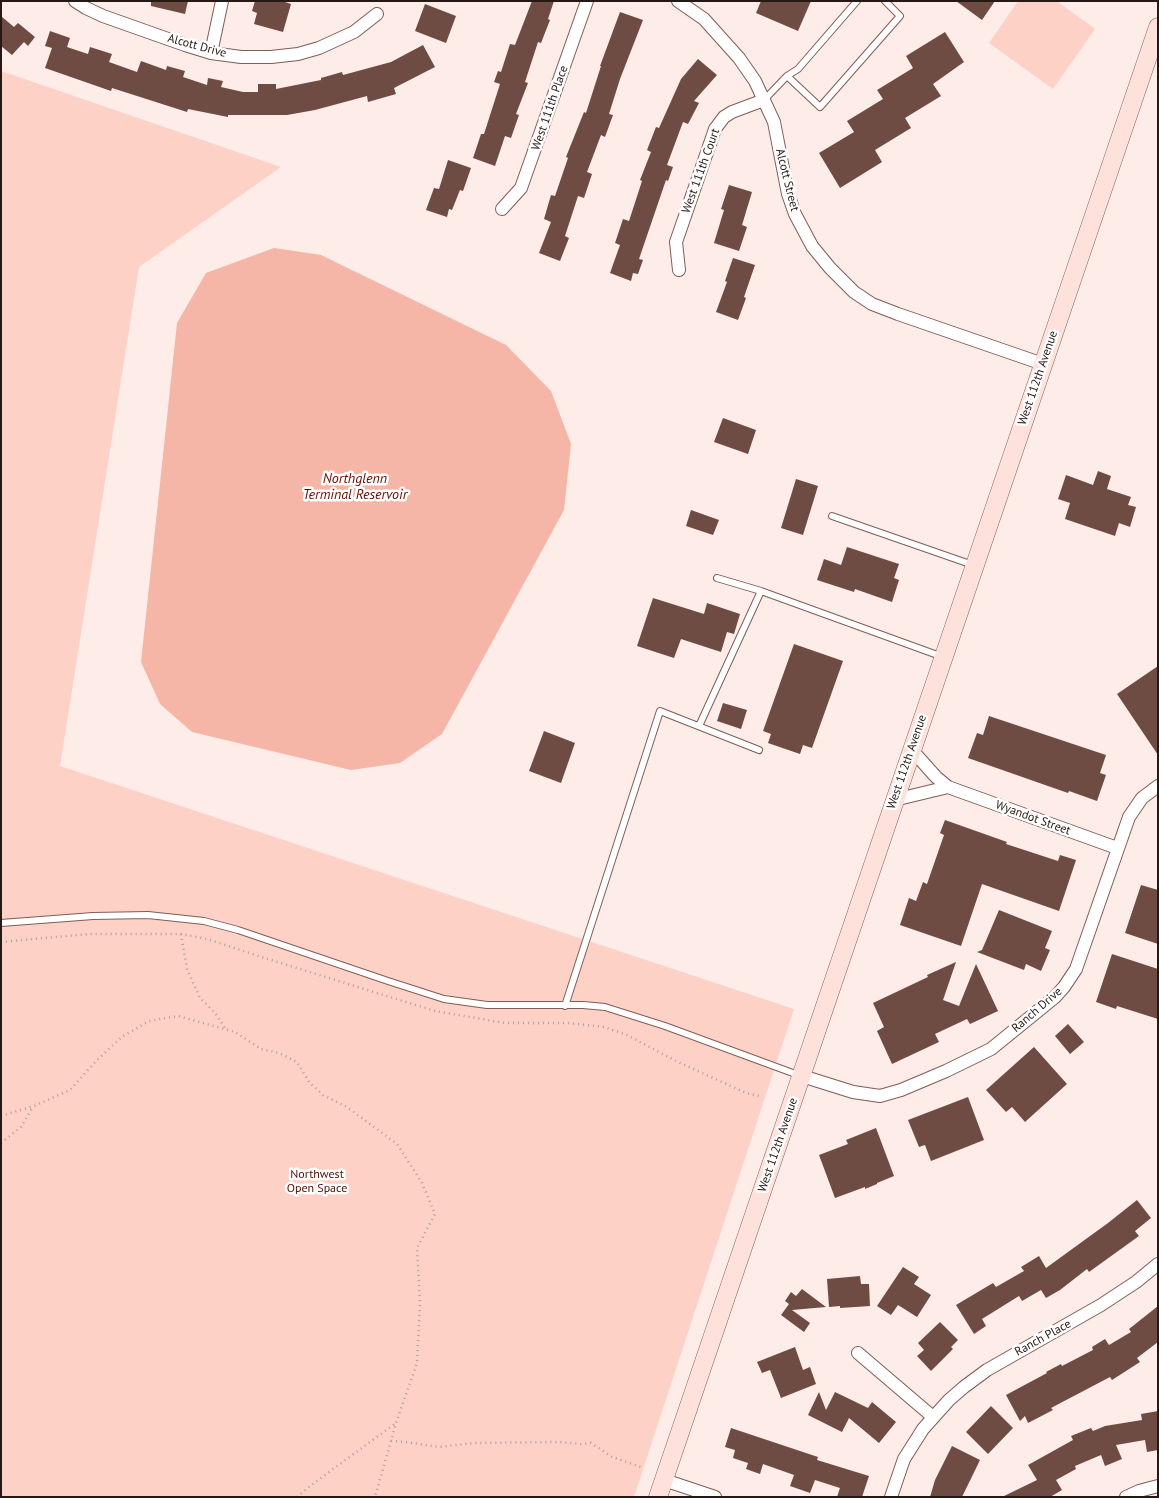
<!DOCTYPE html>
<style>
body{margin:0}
#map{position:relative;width:1159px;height:1498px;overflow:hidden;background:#fdece8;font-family:"PT Sans",sans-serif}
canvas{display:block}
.frame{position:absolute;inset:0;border:2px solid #261814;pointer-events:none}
</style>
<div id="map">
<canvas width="1159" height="1498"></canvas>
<div class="frame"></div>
</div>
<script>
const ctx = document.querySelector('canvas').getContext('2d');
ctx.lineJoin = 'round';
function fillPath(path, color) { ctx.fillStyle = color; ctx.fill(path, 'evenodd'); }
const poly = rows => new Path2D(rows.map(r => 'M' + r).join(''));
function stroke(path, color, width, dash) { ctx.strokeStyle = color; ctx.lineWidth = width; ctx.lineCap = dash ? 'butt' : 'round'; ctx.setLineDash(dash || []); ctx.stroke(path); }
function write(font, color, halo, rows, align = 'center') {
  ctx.font = font + ' "PT Sans",sans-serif'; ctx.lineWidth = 5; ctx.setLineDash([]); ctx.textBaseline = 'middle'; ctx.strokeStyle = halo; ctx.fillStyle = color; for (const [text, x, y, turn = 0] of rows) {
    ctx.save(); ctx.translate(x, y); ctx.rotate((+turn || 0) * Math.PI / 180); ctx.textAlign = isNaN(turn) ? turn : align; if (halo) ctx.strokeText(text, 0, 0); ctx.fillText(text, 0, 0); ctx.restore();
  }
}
const green = poly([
 [1018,1,1057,1,1095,29,1053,89,989,43],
 [1,71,281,167,139,267,60,766,794,1009,634,1497,1,1497]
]);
const water = poly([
 [274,248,321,255,506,345,551,391,571,444,564,510,442,734,400,763,351,770,192,732,160,704,141,662,177,323,206,273]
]);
const building = poly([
 [151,1,188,1,185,14,151,6],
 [255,1,282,1,291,4,283,32,254,24,257,13,252,11],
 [532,1,554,1,548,19,550,20,541,43,538,42,525,82,528,83,516,114,519,115,511,138,505,136,495,166,473,158,481,134,484,134,500,84,494,82,498,71,501,72,510,44,515,45],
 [761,1,811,1,798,31,756,13],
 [956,1,995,1,982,20],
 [425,4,456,16,446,43,415,31],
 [620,12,643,20,620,79,609,114,613,115,605,137,601,135,587,172,592,174,584,198,578,196,565,236,569,238,560,261,539,253,551,222,544,219,551,195,555,196,568,158,566,157,584,112,586,113,601,66,600,66],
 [1,16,14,27,18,23,35,37,28,46,24,42,12,55,1,46],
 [50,31,70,38,67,47,88,54,90,47,112,54,109,62,137,72,141,61,166,70,167,66,185,71,183,77,207,85,208,78,223,81,221,87,243,92,258,92,258,84,276,84,276,89,321,80,321,78,342,72,343,75,391,62,423,45,435,67,394,88,396,94,368,102,367,96,315,110,287,115,228,115,228,117,188,109,187,112,112,88,111,91,45,68,52,48,45,46],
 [945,32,964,62,933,84,941,96,905,118,911,128,875,150,882,162,840,188,819,153,854,132,847,121,883,99,877,90,913,68,906,56],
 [698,59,717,75,694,101,699,103,688,124,683,122,667,165,673,167,668,181,666,180,639,259,643,260,638,274,633,273,631,281,610,273,620,245,615,243,623,219,629,221,642,181,640,180,651,152,647,150,656,127,659,128,681,79],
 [448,160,471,168,463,191,460,190,452,210,449,209,447,217,426,210,434,188,439,189],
 [729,185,752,192,742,225,747,227,739,251,714,243,724,210,721,209],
 [733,258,755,265,744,297,746,298,738,320,716,312,727,282,725,281],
 [723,418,756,430,748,454,714,442],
 [1098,471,1111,476,1107,489,1131,497,1128,505,1136,507,1130,527,1119,523,1115,536,1065,519,1070,503,1058,499,1066,475,1093,485],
 [796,479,818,486,803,535,781,528],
 [691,510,719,520,713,535,686,526],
 [847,547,899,564,894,578,899,580,892,602,855,589,854,592,817,580,824,559,841,565],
 [653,598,704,614,707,603,740,614,734,634,727,632,721,652,681,639,674,658,637,646],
 [794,644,843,661,812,748,803,745,800,754,768,743,771,734,763,731],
 [1158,666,1158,755,1117,694],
 [723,703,747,710,741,729,717,721],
 [989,716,1106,755,1100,773,1106,775,1097,801,1069,791,1068,793,968,758,977,733,983,735],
 [544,731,575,743,561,783,529,771],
 [945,820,1007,842,1006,844,1058,861,1060,855,1076,860,1059,911,982,884,961,946,900,925,909,898,916,901,923,882,927,884,944,835,940,833],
 [1141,885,1158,890,1158,944,1125,933],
 [999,910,1052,931,1045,948,1050,950,1041,971,1026,964,1024,970,977,952,982,950],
 [1112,954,1158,969,1158,1019,1117,1006,1116,1009,1096,1002],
 [956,962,943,1000,959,1006,976,964,998,1011,970,1024,967,1019,935,1034,939,1042,892,1064,877,1031,884,1027,873,1003,928,977,927,975],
 [1068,1024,1084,1042,1070,1054,1055,1036],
 [1034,1047,1067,1084,1025,1122,1012,1107,1006,1112,986,1090],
 [968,1097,984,1140,931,1161,925,1145,919,1147,908,1120],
 [876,1128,894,1176,877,1183,877,1184,865,1189,865,1187,835,1198,819,1155,848,1144,846,1140],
 [1137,1200,1151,1218,1135,1231,1139,1236,1089,1272,1087,1269,1060,1290,1046,1298,1041,1290,1022,1301,1019,1296,982,1319,986,1326,974,1334,956,1305,993,1283,996,1287,1024,1271,1021,1267,1039,1256,1046,1268,1108,1223],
 [903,1267,919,1277,914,1284,931,1295,917,1317,898,1305,891,1315,877,1306],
 [860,1276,861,1284,869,1284,870,1306,840,1308,840,1306,829,1307,827,1279],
 [802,1289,826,1307,792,1310,810,1323,804,1332,781,1315,789,1304,785,1301,791,1292,796,1296],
 [1158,1306,1158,1342,1137,1358,1140,1362,1112,1380,1110,1377,1051,1408,1053,1410,1028,1423,1025,1416,1020,1421,1006,1395,1047,1373,1046,1372,1061,1364,1062,1366,1093,1350,1092,1347,1105,1339,1109,1345,1131,1332,1129,1329],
 [940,1322,958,1340,951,1347,953,1349,931,1371,917,1356,924,1350,918,1343],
 [795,1347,803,1370,810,1367,816,1384,781,1398,770,1370,762,1373,757,1362],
 [819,1392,826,1410,835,1392,868,1408,872,1402,896,1422,879,1443,849,1418,842,1432,808,1415],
 [991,1406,1013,1428,988,1454,966,1432],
 [1158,1411,1158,1450,1147,1452,1145,1440,1116,1445,1122,1459,1105,1466,1101,1455,1075,1466,1076,1469,1056,1480,1062,1490,1050,1497,1002,1497,1037,1480,1028,1465,1073,1440,1071,1436,1091,1428,1093,1431,1105,1426,1142,1420,1141,1414],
 [731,1428,818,1457,817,1460,869,1476,862,1497,837,1497,840,1488,815,1480,810,1493,790,1486,794,1475,763,1464,760,1474,746,1469,748,1463,733,1458,735,1450,725,1447],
 [952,1446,980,1460,962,1497,930,1497,935,1480]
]);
const path = poly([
 [181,934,187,969,200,998,215,1013,225,1028],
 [1,942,89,934,181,934,207,939,271,960,435,1011,505,1023,568,1023,604,1027,627,1035,676,1061,746,1093,759,1096],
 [1,1116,34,1106,70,1090,96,1061,123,1036,149,1021,178,1016,235,1032,261,1049,279,1053,297,1062,309,1082,323,1095,347,1107,397,1144,422,1183,435,1214,417,1248,420,1303,417,1363,396,1423,375,1497],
 [1,1143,21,1127,33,1107],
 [391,1441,406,1442,439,1447,474,1443,560,1442,581,1444,591,1443,612,1457,641,1467],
 [297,1497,310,1486,396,1423]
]);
const service = poly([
 [787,76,820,107,900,16,885,1],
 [764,100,787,76,798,69,857,1],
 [832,516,973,565],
 [761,591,943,657],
 [699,726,761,591,717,578],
 [1,923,93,916,148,915,204,921,238,930,388,981,444,999,487,1005,583,1005,605,1007,665,1026,801,1076],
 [565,1006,660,711,759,750]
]);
const minor = poly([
 [75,1,86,8,103,16,185,45,211,53,241,57,271,57,298,54,319,48,354,32,377,14],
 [678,1,704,19,739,58,755,81,774,122,788,194,795,214,812,246,830,268,854,292,872,304,898,314,1043,364],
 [211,53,222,1],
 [502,209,521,188,587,1],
 [679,270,676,242,715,129,724,117,732,112,764,100],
 [911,749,936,777,948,787,1117,848],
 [894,800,948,787],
 [802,1076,853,1092,880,1096,901,1090,946,1071,991,1049,1055,997,1064,987,1076,969,1129,817,1142,798,1158,786],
 [858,1353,933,1417],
 [664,1480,715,1497],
 [891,1497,904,1459,923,1429,949,1400,964,1387,987,1370,1101,1305,1136,1282,1158,1264],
 [1126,1497,1139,1491,1158,1486]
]);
const secondary = poly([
 [658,1497,1158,27]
]);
const streetNames = [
 ["Alcott Drive",197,46,15],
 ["West 111th Place",550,108,-71],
 ["West 111th Court",701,171,-70],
 ["Alcott Street",787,180,76],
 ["West 112th Avenue",1038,378,-71],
 ["West 112th Avenue",907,762,-71],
 ["Wyandot Street",1033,818,20],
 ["Ranch Drive",1037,1010,-41],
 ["West 112th Avenue",778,1145,-71],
 ["Ranch Place",1043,1338,-29]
];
const parkNames = [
 ["Northwest",317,1175],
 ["Open Space",317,1189]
];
const waterNames = [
 ["Northglenn",355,479],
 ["Terminal Reservoir",355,495]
];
fillPath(green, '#fed1c7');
fillPath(water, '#f5b6a8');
fillPath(building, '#6e4c44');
stroke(service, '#805c54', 8);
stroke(minor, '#805c54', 14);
stroke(secondary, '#805c54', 19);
stroke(path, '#afa09c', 2.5, [1, 4]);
stroke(service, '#fff', 6);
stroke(minor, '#fff', 12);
stroke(secondary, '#fee1da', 18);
write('12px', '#261814', '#fff', streetNames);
write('12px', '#510e02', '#fff', parkNames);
write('italic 14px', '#690d00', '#fff', waterNames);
</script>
